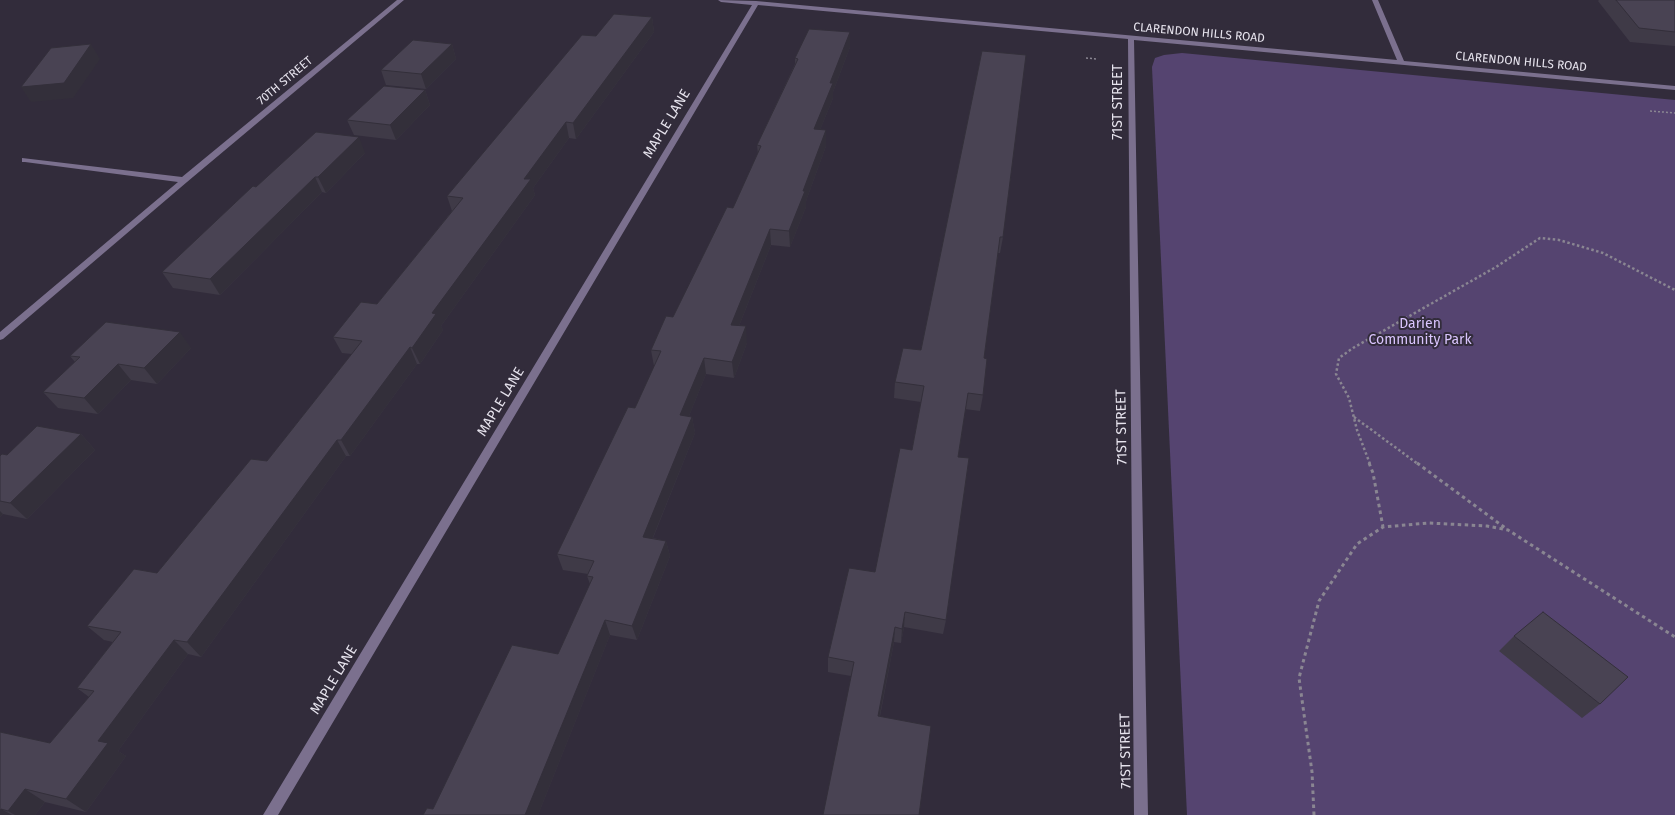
<!DOCTYPE html>
<style>
body{margin:0}
canvas{display:block;background:#322c3b}
</style>
<canvas width="1675" height="815"></canvas>
<script>
const ctx = document.querySelector('canvas').getContext('2d');
ctx.lineJoin = 'round';
function fillPath(path, color) { ctx.fillStyle = color; ctx.fill(path, 'evenodd'); }
const poly = rows => new Path2D(rows.map(r => 'M' + r).join(''));
function stroke(path, color, width, dash) { ctx.strokeStyle = color; ctx.lineWidth = width; ctx.lineCap = dash ? 'butt' : 'round'; ctx.setLineDash(dash || []); ctx.stroke(path); }
function write(font, color, halo, rows, align = 'center') {
  ctx.font = font + ' "Fira Sans",sans-serif'; ctx.lineWidth = 4; ctx.setLineDash([]); ctx.textBaseline = 'middle'; ctx.strokeStyle = halo; ctx.fillStyle = color; for (const [text, x, y, turn = 0] of rows) {
    ctx.save(); ctx.translate(x, y); ctx.rotate((+turn || 0) * Math.PI / 180); ctx.textAlign = isNaN(turn) ? turn : align; if (halo) ctx.strokeText(text, 0, 0); ctx.fillText(text, 0, 0); ctx.restore();
  }
}
const green = poly([
 [1182,53,1675,100,1675,815,1187,815,1152,67,1155,58,1164,55]
]);
const pathFar2 = poly([
 [1086,58,1097,59],
 [1650,111,1675,113]
]);
const pathFar1 = poly([
 [1354,417,1418,464],
 [1370,464,1357,430,1349,398,1336,374,1339,358,1353,348,1496,267,1540,238,1559,240,1603,253,1675,290]
]);
const path = poly([
 [1369,463,1373,473,1383,527],
 [1417,463,1508,530],
 [1314,815,1312,772,1299,678,1319,601,1357,544,1383,527,1428,523,1487,526,1508,530,1675,637]
]);
const minor = poly([
 [397,0,404,0,187,182,3,339,0,340,0,332,178,182,25,162,22,162,22,158,182,177,397,0],
 [718,0,756,1,1397,60,1372,0,1378,0,1404,61,1675,86,1675,90,1134,40,1148,815,1134,815,1128,39,758,5,278,815,263,815,752,5,721,2,718,0]
]);
const wall = poly([
 [1599,0,1675,0,1675,46,1630,42,1598,1],
 [652,17,654,32,576,139,569,138,533,188,535,195,441,326,443,330,420,364,417,364,350,456,346,456,201,657,188,654,118,751,126,756,86,812,45,802,35,815,0,815,0,732,50,743,89,697,77,688,113,642,104,640,87,626,157,573,267,461,352,354,342,353,333,337,377,304,452,211,447,196,596,36],
 [452,44,456,59,426,89,386,85,381,70],
 [850,47,833,92,833,98,820,130,826,146,806,201,806,207,790,247,771,245,739,326,747,343,734,378,706,374,689,416,692,417,695,433,653,538,666,541,670,556,637,640,610,635,538,815,423,815,433,809,558,654,590,584,587,576,588,574,563,570,557,554,635,408,655,366,654,366,651,350,673,317,733,208,758,154,757,145,795,64,795,58],
 [982,51,1003,237,1000,253,998,253,984,358,983,395,980,411,965,409,958,457,946,620,943,634,904,627,901,643,894,642,880,716,919,815,851,676,828,672,828,657,875,572,912,450,921,402,894,398,895,382,921,350],
 [425,90,430,105,396,140,354,135,347,120],
 [365,153,326,193,322,192,220,295,173,288,162,272,256,187],
 [191,348,157,384,131,380,98,414,58,408,43,392,75,362,70,356],
 [81,434,95,450,27,519,3,514,0,517,0,456,7,455],
 [1514,636,1600,704,1582,718,1499,651]
]);
const shadedWall = poly([
 [652,17,654,32,576,139,573,123],
 [850,32,850,47,833,92,833,98,814,145,814,129,830,83],
 [91,44,100,59,73,98,31,102,21,87],
 [452,44,456,59,426,89,421,74],
 [425,90,430,105,396,140,390,125],
 [566,122,569,138,533,188,535,195,441,326,443,330,420,364,412,348,432,313,524,179],
 [826,130,826,146,806,201,806,207,790,247,789,231,803,191],
 [359,137,365,153,326,193,318,177],
 [315,177,322,192,220,295,210,279],
 [770,229,771,245,733,341,731,325],
 [746,326,747,343,734,378,732,362],
 [180,332,191,348,157,384,144,368],
 [410,347,417,364,350,456,341,440],
 [704,358,706,374,683,431,680,415],
 [118,364,131,380,98,414,84,398],
 [692,417,695,433,647,552,643,537],
 [81,434,95,450,27,519,10,503],
 [337,440,346,456,201,657,187,642],
 [0,511,3,514,0,517],
 [666,541,670,556,637,640,632,626],
 [905,612,904,627,901,643,902,629],
 [605,620,610,635,538,815,525,815],
 [895,627,894,642,877,729,878,716],
 [174,640,188,654,118,751,126,756,86,812,66,799,98,741],
 [25,789,45,802,35,815,15,815,8,811],
 [1,809,12,815,0,815,0,811]
]);
const building = poly([
 [1616,0,1675,0,1675,32,1639,28,1616,0],
 [614,14,652,17,573,123,566,122,524,179,531,179,432,313,436,314,412,348,410,347,341,440,337,440,187,642,174,640,98,741,108,743,66,799,25,789,8,811,1,809,0,811,0,732,50,743,94,691,77,688,121,632,87,626,134,569,157,573,251,459,267,461,362,341,333,337,361,302,377,304,463,198,447,196,582,35,596,36,614,14],
 [809,29,850,32,830,83,833,83,814,129,826,130,803,191,805,191,789,231,770,229,731,325,746,326,732,362,704,358,680,415,692,417,643,537,666,541,632,626,605,620,525,815,423,815,427,808,433,809,512,645,558,654,593,577,587,576,594,561,557,554,628,407,635,408,661,351,651,350,666,316,673,317,727,207,733,208,761,146,757,145,798,59,795,58,809,29],
 [413,40,452,44,421,74,381,70,413,40],
 [91,44,64,83,21,87,51,48,91,44],
 [982,51,1026,55,1003,237,1000,237,984,358,987,359,983,395,968,393,958,457,969,458,946,620,905,612,902,629,895,627,878,716,931,726,919,815,823,815,854,662,828,657,849,568,875,572,900,448,912,450,924,386,895,382,903,348,921,350,982,51],
 [384,86,425,90,390,125,347,120,384,86],
 [316,132,359,137,318,177,315,177,210,279,162,272,253,186,256,187,316,132],
 [106,322,180,332,144,368,118,364,84,398,43,392,80,357,70,356,106,322],
 [37,426,81,434,10,503,0,501,0,456,2,454,7,455,37,426],
 [1543,612,1628,677,1600,704,1514,636,1543,612]
]);
const farStreetnames = [
 ["CLARENDON HILLS ROAD",1199,33,5],
 ["CLARENDON HILLS ROAD",1521,62,5],
 ["70TH STREET",285,81,-40]
];
const streetNames = [
 ["71ST STREET",1118,102,-90],
 ["MAPLE LANE",667,124,-59],
 ["MAPLE LANE",501,402,-59],
 ["71ST STREET",1122,427,-91],
 ["MAPLE LANE",334,680,-59],
 ["71ST STREET",1126,751,-91]
];
const parkNames = [
 ["Darien",1420,324],
 ["Community Park",1420,340]
];
fillPath(green, '#554470');
stroke(pathFar2, '#8a8692', 1.5, [2, 2]);
stroke(pathFar1, '#8a8692', 2.5, [2.5, 2.5]);
stroke(path, '#8a8692', 3, [3.5, 3.5]);
fillPath(minor, '#7b708e');
fillPath(wall, '#3f3a47');
fillPath(shadedWall, '#332f3a');
fillPath(building, '#494353');
stroke(building, '#332f3a', 1);
write('12px', '#e7e4ee', '#322c3b', farStreetnames);
write('14px', '#e7e4ee', '#322c3b', streetNames);
write('14px', '#dac5fe', '#322c3b', parkNames);
</script>
